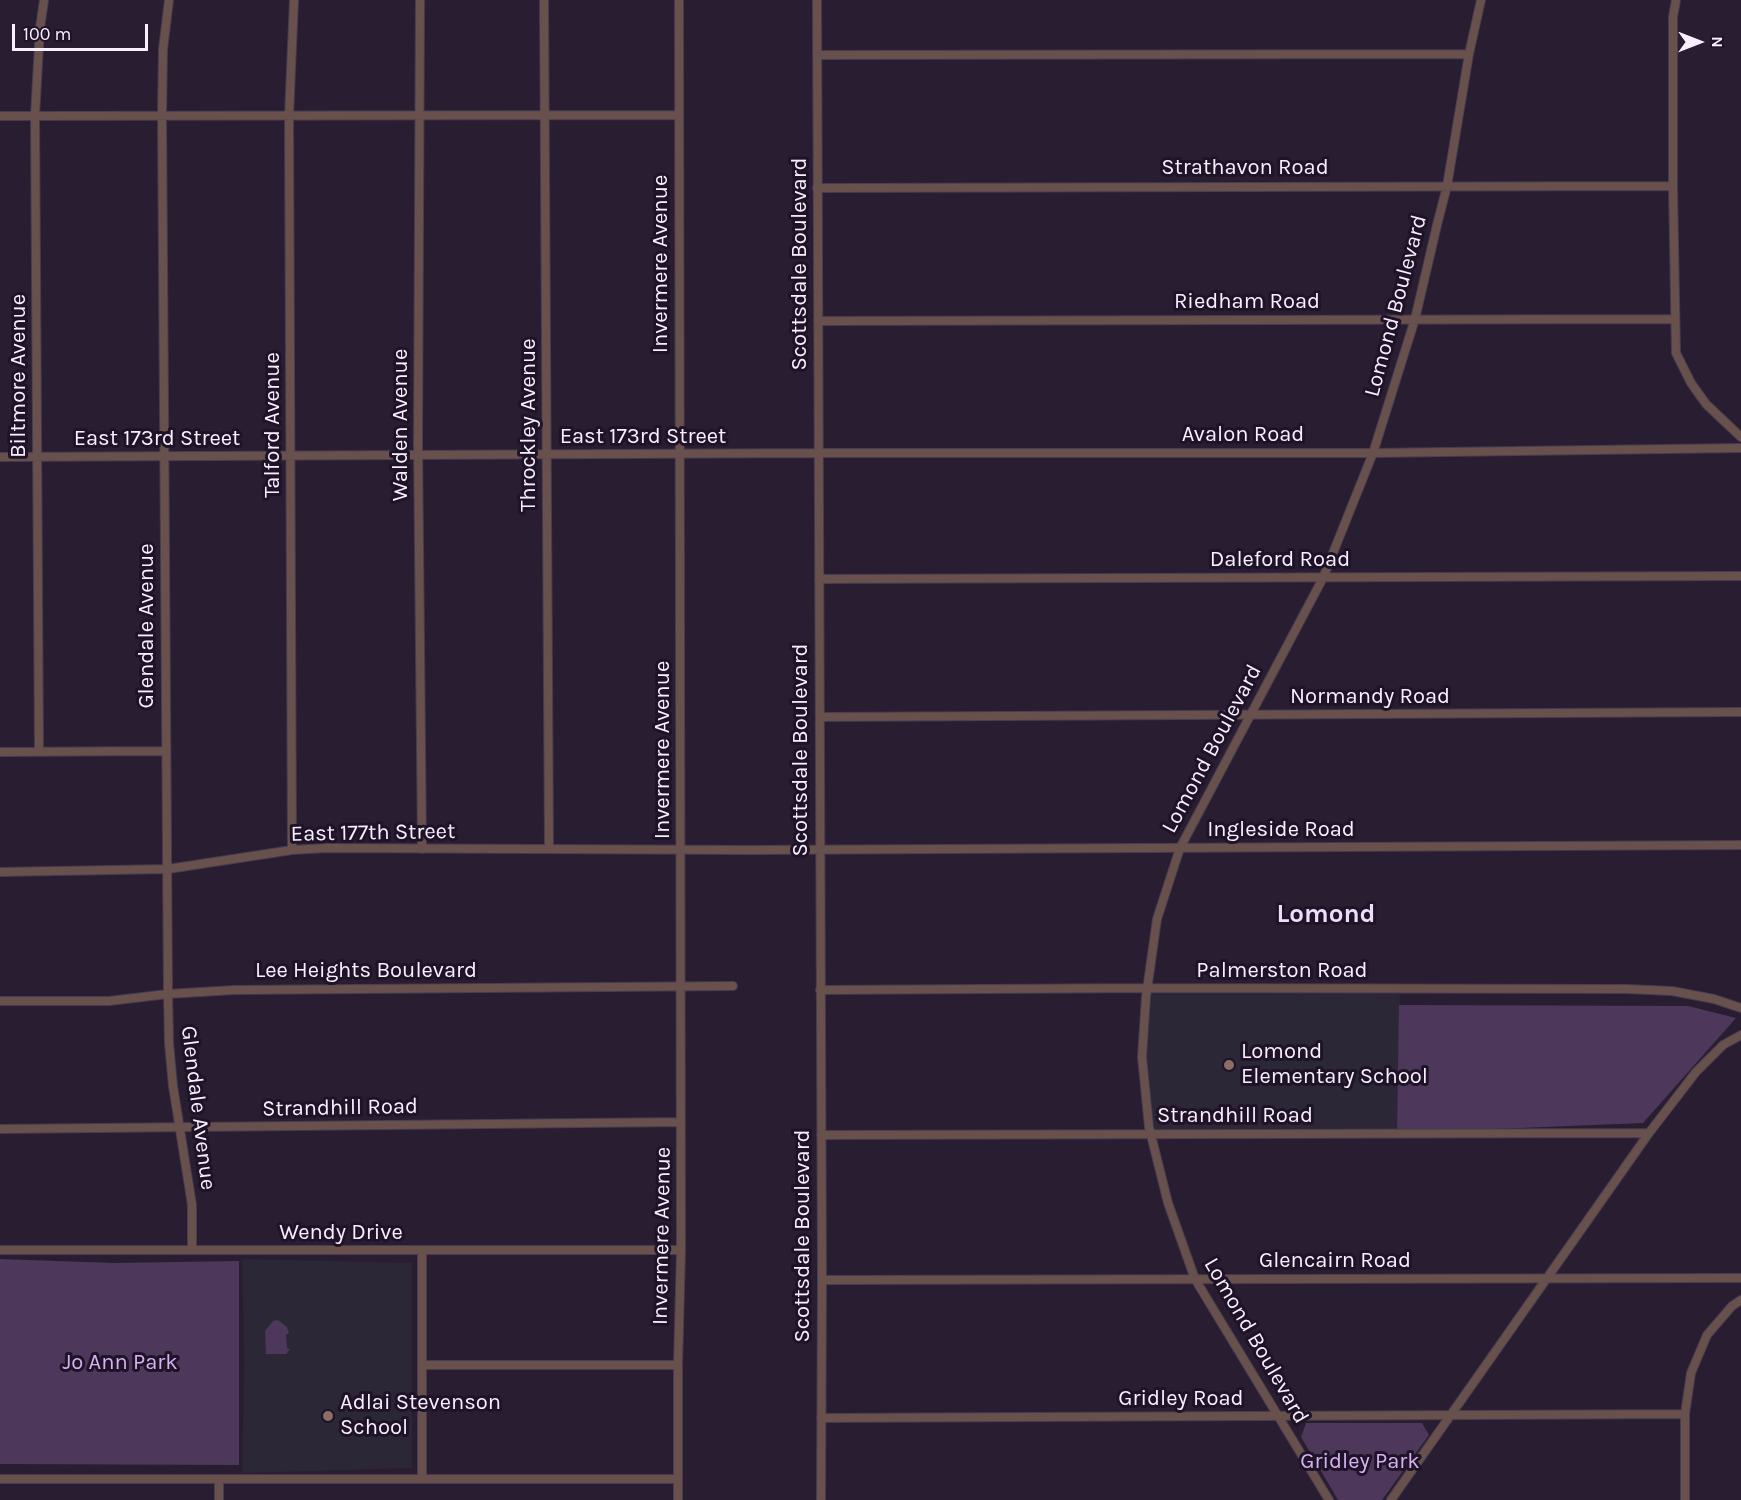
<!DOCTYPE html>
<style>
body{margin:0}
#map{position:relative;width:1741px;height:1500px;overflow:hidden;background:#291d32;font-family:Karla,sans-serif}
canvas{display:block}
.north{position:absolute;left:1669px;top:12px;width:60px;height:60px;-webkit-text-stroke:4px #1f1328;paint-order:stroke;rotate:90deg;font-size:16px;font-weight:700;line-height:24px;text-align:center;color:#f8f0ff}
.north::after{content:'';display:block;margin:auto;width:21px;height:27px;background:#f8f0ff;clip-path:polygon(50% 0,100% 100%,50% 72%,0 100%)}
.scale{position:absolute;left:12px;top:24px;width:136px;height:27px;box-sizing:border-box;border:3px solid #f8f0ff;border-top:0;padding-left:8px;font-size:18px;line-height:21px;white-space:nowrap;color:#f8f0ff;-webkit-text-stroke:4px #1f1328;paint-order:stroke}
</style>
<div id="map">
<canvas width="1741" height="1500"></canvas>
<div class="north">N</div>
<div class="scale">100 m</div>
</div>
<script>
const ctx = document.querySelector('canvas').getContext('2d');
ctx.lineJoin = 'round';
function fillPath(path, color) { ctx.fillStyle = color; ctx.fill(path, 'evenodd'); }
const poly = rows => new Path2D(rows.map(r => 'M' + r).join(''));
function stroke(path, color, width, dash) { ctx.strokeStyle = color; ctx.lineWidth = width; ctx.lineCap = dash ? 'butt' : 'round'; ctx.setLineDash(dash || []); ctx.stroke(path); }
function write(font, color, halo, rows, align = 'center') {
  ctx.font = font + ' Karla,sans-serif'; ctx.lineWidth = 6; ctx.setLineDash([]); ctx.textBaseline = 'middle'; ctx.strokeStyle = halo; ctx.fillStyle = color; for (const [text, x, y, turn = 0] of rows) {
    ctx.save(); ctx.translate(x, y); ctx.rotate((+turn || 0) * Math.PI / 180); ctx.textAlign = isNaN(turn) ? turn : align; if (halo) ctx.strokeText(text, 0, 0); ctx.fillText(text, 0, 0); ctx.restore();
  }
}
const education = poly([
 [1147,988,1400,989,1397,1133,1151,1134,1142,1057],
 [242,1259,412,1263,412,1468,242,1473,244,1363]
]);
const green = poly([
 [1399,1005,1688,1006,1736,1018,1643,1123,1397,1133],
 [0,1259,113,1263,239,1261,239,1465,0,1464],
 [278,1320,287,1327,289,1333,286,1335,287,1348,290,1349,286,1354,266,1354,265,1331,273,1321],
 [1306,1423,1422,1423,1429,1435,1382,1500,1338,1500,1301,1437]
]);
const minor = poly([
 [169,0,163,49,162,115,168,994,169,1043,173,1086,192,1205,192,1250],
 [420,0,418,444,422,849],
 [544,0,549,849],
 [817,0,822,1280,821,1500],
 [1676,0,1673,17,1673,186,1676,353,1691,383,1706,404,1741,437],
 [817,55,1469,54],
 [0,116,679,115],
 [817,188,1673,186],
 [818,321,1675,319],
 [0,457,818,453,1373,453,1741,448],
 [819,579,1741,576],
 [820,717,1741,712],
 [0,752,165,751],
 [39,752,35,115,40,28,44,0],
 [292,850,289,116,294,0],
 [0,872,168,869,292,850,326,848,749,850,1741,845],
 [820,990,1147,988,1627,989,1672,991,1714,999,1741,1008],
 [0,1001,109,1001,168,994,234,990,733,986],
 [0,1129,681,1122],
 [821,1135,1649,1133],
 [0,1250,681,1250],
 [422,1251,422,1479],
 [822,1280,1741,1278],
 [422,1365,678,1365],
 [821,1418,1685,1414],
 [0,1479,678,1479],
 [219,1479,219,1500],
 [678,1500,678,1365,681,1250,679,0],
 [1329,1500,1195,1279,1168,1203,1149,1127,1142,1057,1146,997,1157,919,1180,848,1323,578,1373,453,1415,319,1437,225,1447,186,1469,54,1481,0],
 [1391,1500,1649,1133,1696,1072,1723,1045,1741,1035],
 [1685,1500,1685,1414,1691,1373,1707,1335,1732,1306,1741,1300]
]);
const markers = [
 [1229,1065,6,"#8d6e63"],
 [328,1416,6,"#8d6e63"]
];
const streetNames = [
 ["Strathavon Road",1245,168],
 ["Invermere Avenue",661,264,-90],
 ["Scottsdale Boulevard",800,264,-90],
 ["Riedham Road",1247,302],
 ["Lomond Boulevard",1396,306,-75],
 ["Biltmore Avenue",19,376,-90],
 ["Talford Avenue",273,425,-90],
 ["Walden Avenue",401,425,-90],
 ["Throckley Avenue",529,425,-90],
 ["Avalon Road",1243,435],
 ["East 173rd Street",643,437],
 ["East 173rd Street",157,439],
 ["Daleford Road",1280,560],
 ["Glendale Avenue",147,626,-90],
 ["Normandy Road",1370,697],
 ["Lomond Boulevard",1212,749,-62],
 ["Invermere Avenue",663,750,-90],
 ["Scottsdale Boulevard",801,750,-90],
 ["Ingleside Road",1281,830],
 ["East 177th Street",373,833,-1],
 ["Lee Heights Boulevard",366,971],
 ["Palmerston Road",1282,971],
 ["Glendale Avenue",198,1108,83],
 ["Strandhill Road",340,1108,-1],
 ["Strandhill Road",1235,1116],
 ["Wendy Drive",341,1233],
 ["Invermere Avenue",662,1236,-89],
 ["Scottsdale Boulevard",803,1236,-90],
 ["Glencairn Road",1335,1261],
 ["Lomond Boulevard",1256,1341,60],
 ["Gridley Road",1181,1399]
];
const poiNames = [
 ["Lomond",1241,1052],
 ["Elementary School",1241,1077],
 ["Adlai Stevenson",340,1403],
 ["School",340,1428]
];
const parkNames = [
 ["Jo Ann Park",120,1363],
 ["Gridley Park",1360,1462]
];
const quarterNames = [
 ["Lomond",1326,915]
];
fillPath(education, '#2b2737');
fillPath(green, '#4d385c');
stroke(minor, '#463b4f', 10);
stroke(minor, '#68514d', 8);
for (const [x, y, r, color] of markers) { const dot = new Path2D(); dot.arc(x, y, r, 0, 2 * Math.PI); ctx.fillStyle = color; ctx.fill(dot); stroke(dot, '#1f1328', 2); }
write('22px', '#f8f0ff', '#1f1328', streetNames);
write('22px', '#f8f0ff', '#1f1328', poiNames, 'left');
write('22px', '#d7b1f4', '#1f1328', parkNames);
write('bold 26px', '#edddfa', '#1f1328', quarterNames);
</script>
